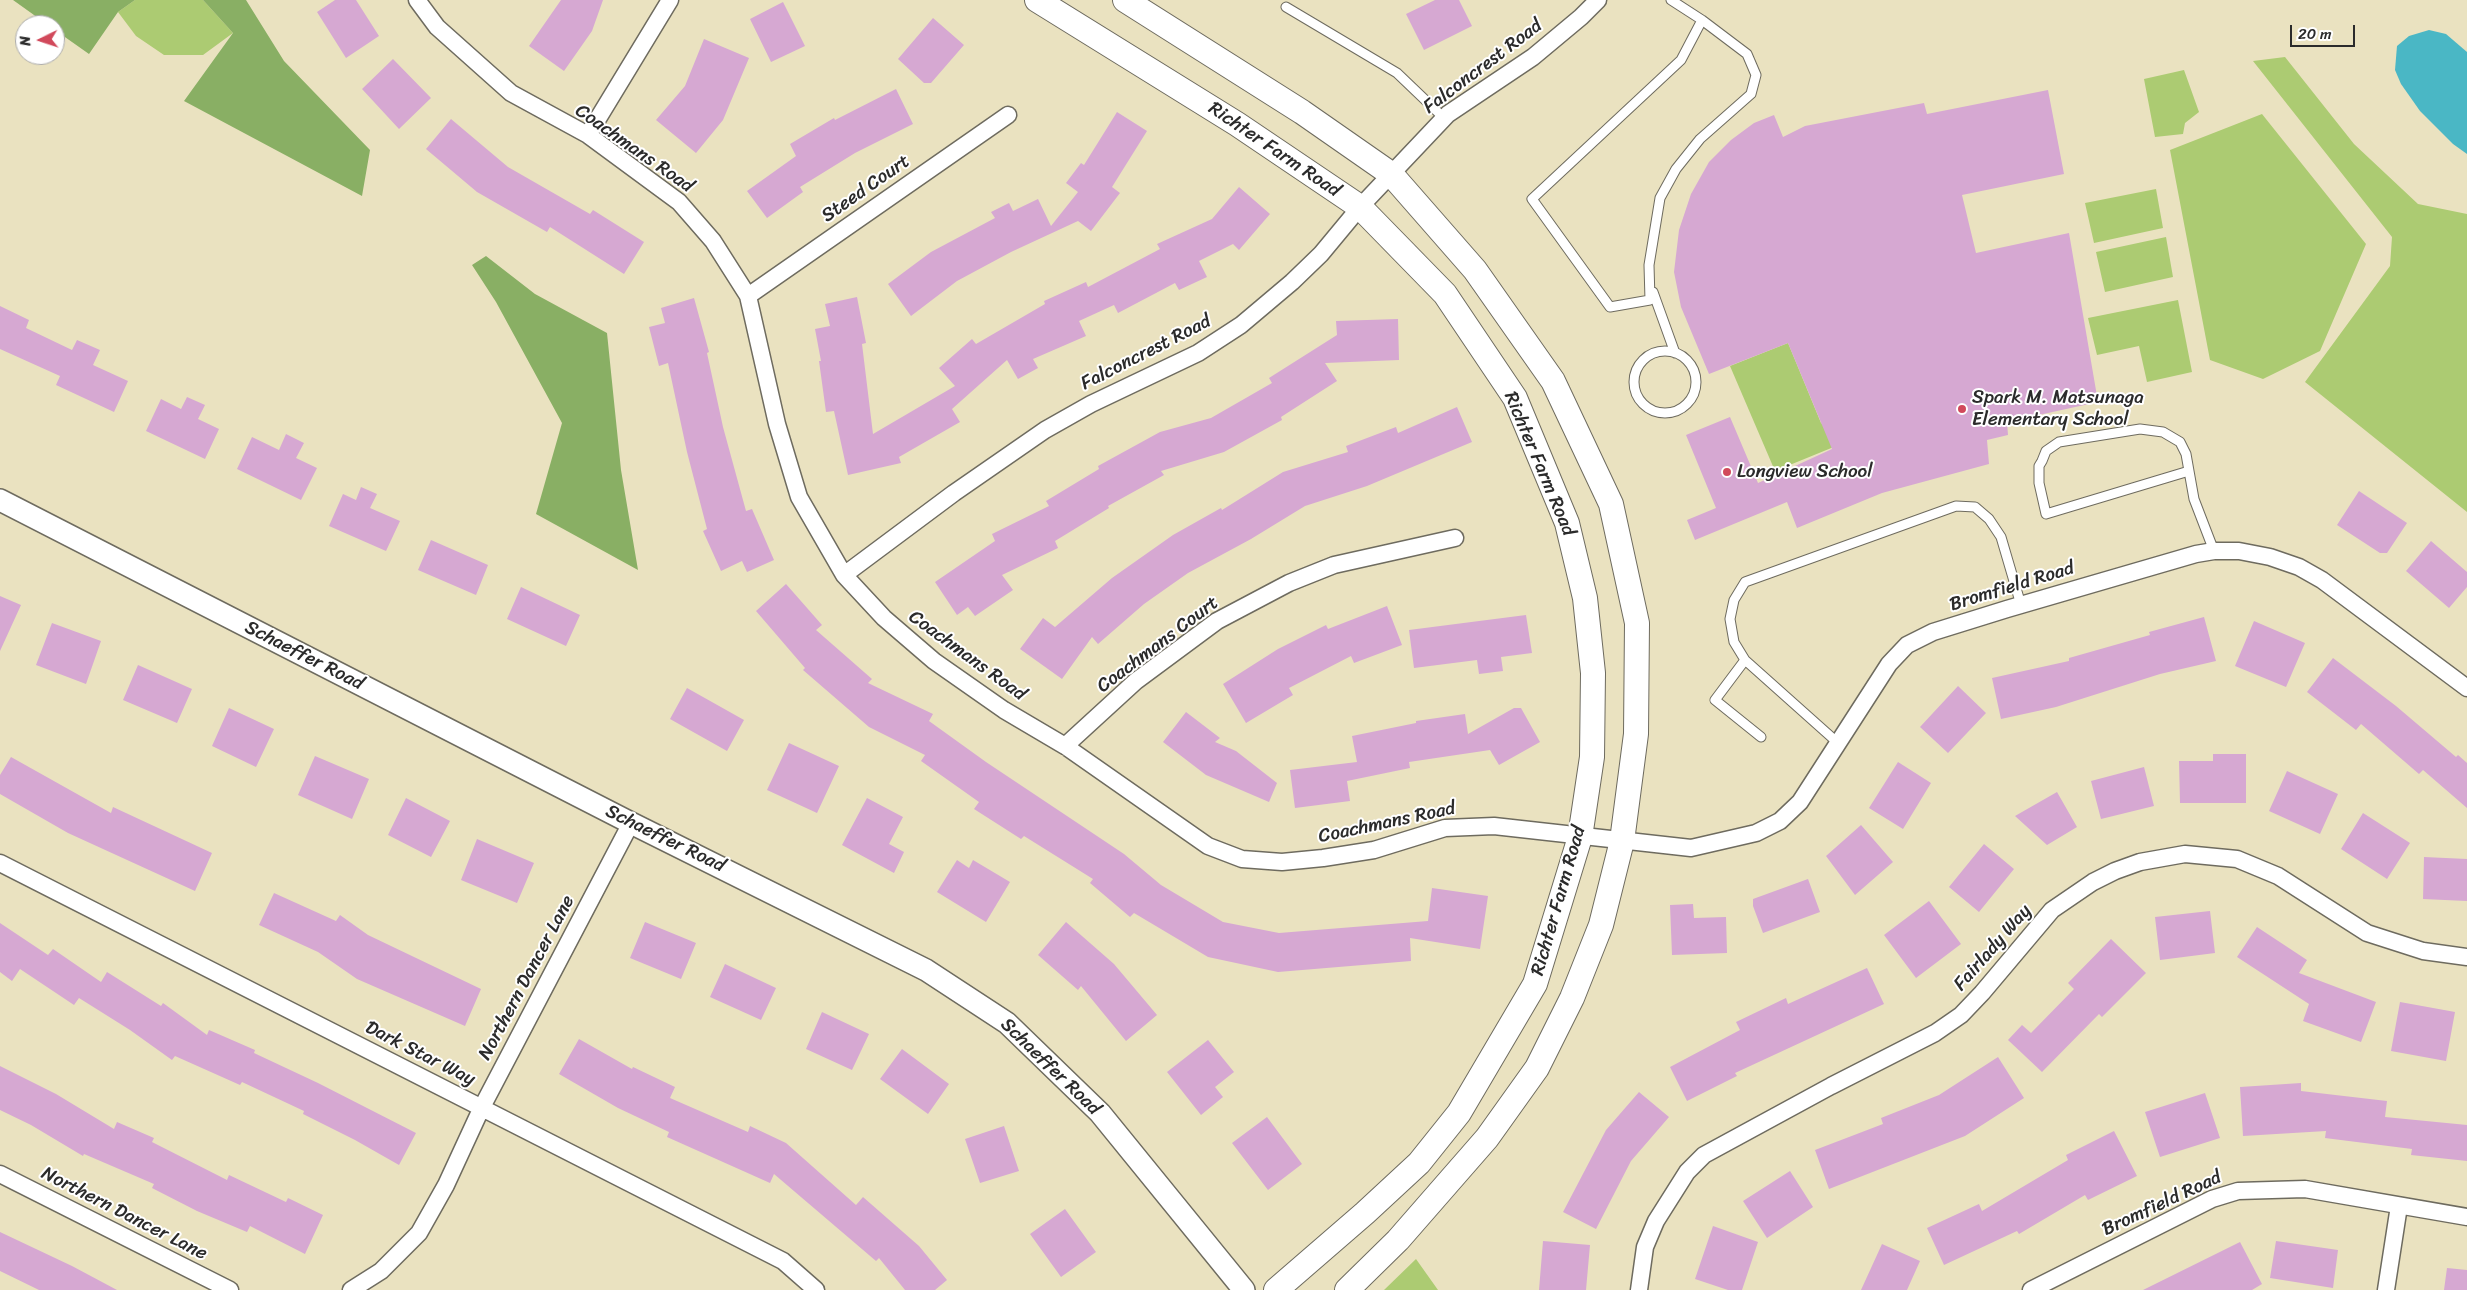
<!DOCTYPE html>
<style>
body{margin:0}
#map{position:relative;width:2467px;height:1290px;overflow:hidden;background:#eae2c0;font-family:Sriracha,sans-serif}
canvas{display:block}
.north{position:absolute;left:15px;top:15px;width:50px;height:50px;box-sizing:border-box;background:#fff;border:1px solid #aaa;border-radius:50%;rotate:266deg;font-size:14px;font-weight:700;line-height:20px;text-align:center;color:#2b2b2b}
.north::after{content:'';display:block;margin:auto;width:18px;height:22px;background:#d1495b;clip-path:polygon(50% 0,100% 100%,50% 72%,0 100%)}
.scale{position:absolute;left:2290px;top:25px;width:65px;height:22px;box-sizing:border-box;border:2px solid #2b2b2b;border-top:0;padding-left:6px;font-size:15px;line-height:18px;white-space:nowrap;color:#2b2b2b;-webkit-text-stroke:4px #fff;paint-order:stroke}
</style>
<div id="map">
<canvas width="2467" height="1290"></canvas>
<div class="north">N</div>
<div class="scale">20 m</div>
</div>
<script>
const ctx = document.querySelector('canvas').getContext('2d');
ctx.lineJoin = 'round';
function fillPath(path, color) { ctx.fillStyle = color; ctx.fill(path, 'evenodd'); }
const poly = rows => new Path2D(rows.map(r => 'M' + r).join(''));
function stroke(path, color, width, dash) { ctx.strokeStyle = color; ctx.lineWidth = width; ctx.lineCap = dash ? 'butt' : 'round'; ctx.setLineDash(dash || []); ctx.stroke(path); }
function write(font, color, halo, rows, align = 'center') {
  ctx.font = font + ' Sriracha,sans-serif'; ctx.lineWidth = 4; ctx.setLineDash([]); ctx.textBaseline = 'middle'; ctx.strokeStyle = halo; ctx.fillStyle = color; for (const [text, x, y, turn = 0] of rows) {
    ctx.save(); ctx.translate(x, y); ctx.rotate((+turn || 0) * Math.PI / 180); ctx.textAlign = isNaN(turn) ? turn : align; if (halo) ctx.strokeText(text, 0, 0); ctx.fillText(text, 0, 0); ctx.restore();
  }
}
const green = poly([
 [135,0,203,0,233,33,203,55,164,55,136,36,118,12],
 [2285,57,2354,144,2418,204,2467,214,2467,512,2305,382,2390,266,2392,237,2253,61],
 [2184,70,2199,112,2185,123,2183,134,2155,137,2144,79],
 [2262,114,2366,244,2320,351,2263,379,2210,360,2170,150],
 [2156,189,2163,228,2094,243,2085,203],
 [2166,237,2173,277,2105,292,2096,252],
 [2178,300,2192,372,2147,382,2139,346,2097,355,2088,318],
 [1788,343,1821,423,1846,442,1775,471,1730,366],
 [1416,1259,1438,1290,1384,1290]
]);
const forest = poly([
 [13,0,135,0,118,12,89,54,55,30,55,25,48,25],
 [203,0,246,0,284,61,370,150,362,196,184,101,233,33],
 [486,256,535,294,607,333,621,470,638,570,536,514,562,423,496,302,472,265]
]);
const water = poly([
 [2429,30,2446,34,2467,52,2467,154,2453,144,2420,111,2401,84,2395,70,2397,46,2409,36]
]);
const building = poly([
 [335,0,356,0,379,36,346,58,317,12],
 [561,0,603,0,592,31,564,71,529,46],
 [1435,0,1459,0,1472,26,1424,50,1406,14],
 [783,2,805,46,771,62,750,19],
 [933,18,964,45,931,83,924,83,898,59],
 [704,39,749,58,723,120,696,153,656,120,685,86],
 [393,59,431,98,399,129,362,89],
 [896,89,913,124,855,153,800,187,803,192,767,218,747,191,796,156,790,144,834,118,835,120],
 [2048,90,2064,174,1962,195,1976,253,2069,233,2098,402,2007,422,2008,435,1987,440,1989,464,1882,493,1797,528,1787,502,1695,540,1687,520,1716,508,1686,435,1730,417,1758,483,1832,449,1788,343,1709,374,1681,307,1674,272,1679,230,1691,194,1709,162,1731,140,1754,123,1774,115,1783,137,1805,126,1924,103,1927,114],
 [1117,112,1147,131,1112,187,1120,193,1091,231,1078,221,1011,252,957,281,911,316,888,284,931,252,995,218,991,212,1009,203,1013,211,1038,199,1051,226,1078,192,1066,183,1081,163,1084,165],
 [451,119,508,167,590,214,593,210,644,242,624,274,550,227,547,232,477,192,426,149],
 [1239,187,1270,214,1239,250,1233,244,1199,261,1207,277,1179,290,1175,283,1118,313,1114,305,1079,321,1086,336,1033,359,1038,368,1018,379,1007,360,952,409,960,422,899,457,901,463,848,475,834,411,826,412,819,361,821,361,815,329,830,326,825,304,857,297,866,343,862,344,873,434,955,386,939,368,972,339,976,344,1045,304,1044,301,1086,282,1088,287,1160,249,1157,244,1212,219],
 [694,298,709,352,707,353,723,427,746,511,752,509,774,560,747,572,742,561,721,571,703,531,707,529,687,452,668,363,659,366,649,327,665,323,661,308],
 [0,306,29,320,26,328,72,350,77,340,100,350,93,365,128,381,114,412,56,385,60,376,0,349],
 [1398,319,1399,360,1325,363,1337,381,1281,417,1282,420,1224,452,1161,471,1164,475,1108,506,1109,508,1055,541,1058,548,1002,575,1013,590,975,616,968,607,957,615,935,582,995,541,992,534,1049,506,1046,501,1099,469,1098,466,1160,432,1211,418,1272,383,1269,378,1337,335,1336,321],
 [187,397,205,405,198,419,219,429,205,459,146,431,161,399,181,409],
 [1457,407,1472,442,1367,486,1305,506,1251,539,1188,573,1144,604,1098,644,1092,637,1062,679,1020,649,1043,618,1055,627,1112,578,1173,535,1221,508,1222,510,1283,472,1348,452,1346,446,1396,427,1398,433],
 [286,434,304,443,296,458,317,468,301,500,237,469,252,437,279,450],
 [361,487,377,494,370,508,400,521,386,551,329,526,343,494,356,500],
 [2359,491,2407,523,2387,553,2380,553,2337,525],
 [431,540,488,565,476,595,418,570],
 [2431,541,2467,572,2467,587,2449,608,2406,571],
 [786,584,822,625,816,630,872,679,868,683,933,714,929,721,986,762,1124,854,1161,885,1223,922,1279,933,1428,921,1432,888,1488,896,1480,949,1410,938,1411,961,1278,972,1208,957,1134,913,1130,917,1090,883,1093,879,1024,836,1021,839,974,809,979,802,921,761,925,755,869,727,803,670,805,668,756,611],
 [521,587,580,615,566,646,507,619],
 [0,596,21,605,0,651],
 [1387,606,1402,645,1354,663,1351,656,1289,688,1293,695,1246,723,1223,684,1278,649,1326,625,1328,629],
 [1526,615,1532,653,1501,657,1503,671,1479,674,1477,660,1414,668,1409,630],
 [2204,617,2216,661,2160,674,2056,707,2001,719,1992,678,2069,661,2069,658,2150,635,2149,632],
 [2254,621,2305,643,2286,687,2235,666],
 [52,623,101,641,86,684,36,665],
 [2333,658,2396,706,2456,757,2458,755,2467,763,2467,808,2423,770,2419,774,2361,724,2356,730,2307,692],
 [138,665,192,689,177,723,123,700],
 [1958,686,1986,713,1948,753,1920,727],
 [687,688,744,720,727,751,670,719],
 [229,708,274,729,256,767,212,746],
 [1514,708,1521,708,1540,742,1499,765,1490,750,1409,762,1410,768,1347,781,1350,801,1295,808,1290,770,1357,762,1352,736,1416,723,1416,721,1465,714,1468,734],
 [1186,712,1220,738,1215,742,1236,751,1277,783,1269,802,1206,775,1163,742],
 [789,743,839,766,817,813,767,790],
 [2213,754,2246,754,2246,803,2180,803,2179,761,2213,761],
 [315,756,369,779,352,819,298,795],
 [11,757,111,813,113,807,212,853,195,891,68,833,0,794,0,775],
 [1898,762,1931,783,1903,829,1869,808],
 [2144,767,2154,806,2101,819,2091,781],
 [2287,771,2338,794,2320,834,2269,811],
 [2057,792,2077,827,2047,845,2015,816],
 [406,798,450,821,431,857,388,835],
 [867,798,903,817,889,844,904,852,894,873,842,845],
 [2363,813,2410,843,2387,879,2341,849],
 [1861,825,1893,862,1855,895,1826,856],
 [477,839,534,863,517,903,461,880],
 [1984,844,2014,869,1979,912,1949,887],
 [2424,857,2467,859,2467,901,2423,899],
 [957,860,969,868,973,860,1010,882,986,922,937,892],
 [1808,879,1820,912,1763,933,1753,906,1753,899],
 [274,893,336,921,340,915,368,935,481,989,465,1026,357,979,318,952,259,925],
 [1929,901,1961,944,1916,978,1884,935],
 [1693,904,1694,918,1726,917,1727,953,1672,955,1670,905],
 [2210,911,2215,953,2160,960,2155,917],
 [645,922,696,943,681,979,630,958],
 [1066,922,1114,964,1157,1015,1126,1041,1081,986,1078,990,1038,955],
 [0,923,48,955,53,949,101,982,107,972,161,1006,163,1003,207,1035,209,1030,255,1050,254,1053,318,1083,416,1133,399,1165,355,1140,303,1114,304,1111,242,1082,240,1085,175,1056,172,1060,130,1030,79,998,74,1005,20,969,12,981,0,972],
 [2257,927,2307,960,2299,973,2376,1002,2361,1042,2303,1021,2309,1004,2237,957],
 [2111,939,2146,973,2102,1017,2099,1014,2042,1072,2008,1040,2022,1025,2031,1033,2074,989,2068,983],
 [725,964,776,988,761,1020,710,997],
 [1867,968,1884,1004,1735,1073,1737,1076,1687,1101,1670,1067,1740,1030,1736,1022,1786,998,1788,1004],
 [2400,1002,2455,1012,2446,1061,2391,1051],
 [822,1012,869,1034,852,1070,806,1049],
 [579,1039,632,1069,633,1067,675,1087,670,1098,748,1132,750,1126,786,1143,856,1205,863,1197,919,1246,947,1280,935,1290,905,1290,879,1258,876,1261,774,1174,770,1183,667,1137,669,1132,618,1108,559,1074],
 [1208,1040,1234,1072,1215,1087,1223,1097,1201,1115,1167,1072],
 [902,1049,949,1084,928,1114,880,1079],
 [1998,1057,2024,1098,1965,1136,1829,1189,1815,1150,1883,1124,1881,1118,1939,1095],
 [0,1066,56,1094,114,1129,117,1122,154,1138,152,1142,227,1180,229,1175,286,1202,288,1198,323,1215,305,1254,250,1226,247,1232,197,1211,152,1188,154,1184,84,1154,83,1156,31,1125,0,1110],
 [2301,1083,2301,1091,2387,1101,2385,1117,2467,1125,2467,1161,2411,1155,2412,1149,2325,1138,2326,1131,2243,1136,2240,1087],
 [1639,1092,1669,1117,1631,1161,1596,1229,1563,1212,1606,1130],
 [2205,1093,2220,1138,2160,1157,2145,1112],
 [1267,1117,1302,1164,1268,1190,1232,1143],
 [1004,1126,1019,1171,980,1183,965,1139],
 [2114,1131,2137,1176,2088,1200,2085,1195,2019,1234,2017,1231,1944,1265,1927,1228,1979,1204,1982,1211,2068,1160,2066,1155],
 [1790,1171,1813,1207,1767,1238,1743,1201],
 [1065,1209,1096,1252,1061,1277,1030,1234],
 [1713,1226,1758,1242,1742,1290,1728,1290,1695,1279],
 [0,1232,72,1266,117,1290,39,1290,0,1271],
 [1543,1241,1590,1245,1586,1290,1539,1290],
 [2276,1241,2338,1250,2333,1288,2270,1278],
 [2240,1242,2262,1284,2252,1290,2143,1290],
 [1882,1244,1920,1261,1907,1290,1861,1290],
 [2447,1268,2467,1270,2467,1290,2444,1290]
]);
const service = poly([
 [1671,0,1702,20,1747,54,1756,75,1751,94,1700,139,1676,169,1660,198,1649,265,1650,300,1610,307,1532,199,1681,60,1702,20],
 [1286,7,1397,73,1444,118],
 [1653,292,1675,353],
 '1634 382a31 31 0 1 1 62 0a31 31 0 1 1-62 0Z',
 [2189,471,2046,514,2039,483,2039,466,2042,461,2046,451,2059,442,2140,429,2163,432,2180,442,2186,454,2189,471,2194,499,2214,551],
 [1745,660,1715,700,1761,737],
 [1838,743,1745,660,1734,642,1730,619,1734,600,1745,582,1956,506,1975,507,1989,519,2001,537,2021,605]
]);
const minor = poly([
 [417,0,437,27,511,93,588,135,679,202,713,241,748,296,777,424,799,497,844,575,884,618,934,661,1004,710,1065,746,1208,846,1242,859,1282,862,1323,858,1374,850,1445,828,1494,826,1691,848,1756,833,1780,821,1800,802,1889,664,1907,645,1933,632,2007,609,2196,554,2214,551,2239,551,2270,557,2299,567,2322,580,2467,688],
 [588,135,670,0],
 [748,296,1008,115],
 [844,575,954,493,1045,430,1091,404,1198,353,1241,325,1292,282,1321,254,1360,207,1448,114,1533,57,1581,17,1598,0],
 [1065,746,1136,681,1217,621,1289,583,1334,565,1455,538],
 [0,863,783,1261,816,1290],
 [0,1174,230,1290],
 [351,1290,381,1271,419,1233,446,1185,482,1107,631,823],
 [1639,1290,1645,1247,1656,1221,1687,1172,1704,1155,1831,1086,1935,1033,1961,1015,1982,993,2052,910,2093,882,2115,871,2140,862,2185,854,2237,859,2278,876,2367,933,2423,951,2467,957],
 [2031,1290,2212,1199,2238,1191,2305,1189,2467,1217],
 [2386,1290,2399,1206]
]);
const tertiary = poly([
 [0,500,631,823,926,970,1007,1023,1100,1113,1244,1290]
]);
const secondary = poly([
 [1037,0,1237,124,1360,207,1445,294,1515,398,1567,523,1585,598,1593,673,1592,757,1580,837,1535,984,1459,1113,1419,1163,1365,1213,1276,1290],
 [1125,0,1302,112,1391,174,1475,270,1553,381,1611,504,1637,623,1636,734,1622,841,1601,925,1572,998,1537,1068,1487,1138,1398,1240,1347,1290]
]);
const markers = [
 [1962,409,5,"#d1495b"],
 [1727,472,5,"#d1495b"]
];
const streetNames = [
 ["Falconcrest Road",1483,67,-37],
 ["Coachmans Road",634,149,35],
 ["Richter Farm Road",1274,150,34],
 ["Steed Court",866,189,-35],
 ["Falconcrest Road",1146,353,-27],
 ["Richter Farm Road",1539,464,67],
 ["Bromfield Road",2012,587,-17],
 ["Coachmans Court",1158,645,-37],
 ["Schaeffer Road",304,656,27],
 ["Coachmans Road",967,656,36],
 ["Coachmans Road",1387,823,-12],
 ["Schaeffer Road",665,839,26],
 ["Richter Farm Road",1559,901,-74],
 ["Fairlady Way",1993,948,-49],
 ["Northern Dancer Lane",527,978,-62],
 ["Dark Star Way",420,1054,27],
 ["Schaeffer Road",1050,1067,44],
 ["Bromfield Road",2162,1204,-25],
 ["Northern Dancer Lane",124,1214,27]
];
const poiNames = [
 ["Spark M. Matsunaga",1972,398],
 ["Elementary School",1972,420],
 ["Longview School",1737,472]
];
fillPath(green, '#accb72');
fillPath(forest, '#89af64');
fillPath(water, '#4ab7c5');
fillPath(building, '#d6a8d2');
stroke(service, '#6e6b5f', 11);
stroke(minor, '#6e6b5f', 19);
stroke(tertiary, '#6e6b5f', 24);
stroke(secondary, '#6e6b5f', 26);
stroke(service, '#fff', 9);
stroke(minor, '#fff', 16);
stroke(tertiary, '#fff', 21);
stroke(secondary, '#fff', 24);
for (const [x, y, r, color] of markers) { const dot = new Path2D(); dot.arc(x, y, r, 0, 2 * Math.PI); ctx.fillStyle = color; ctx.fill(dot); stroke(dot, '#fff', 2); }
write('19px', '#2b2b2b', '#fff', streetNames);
write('19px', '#2b2b2b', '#fff', poiNames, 'left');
</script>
